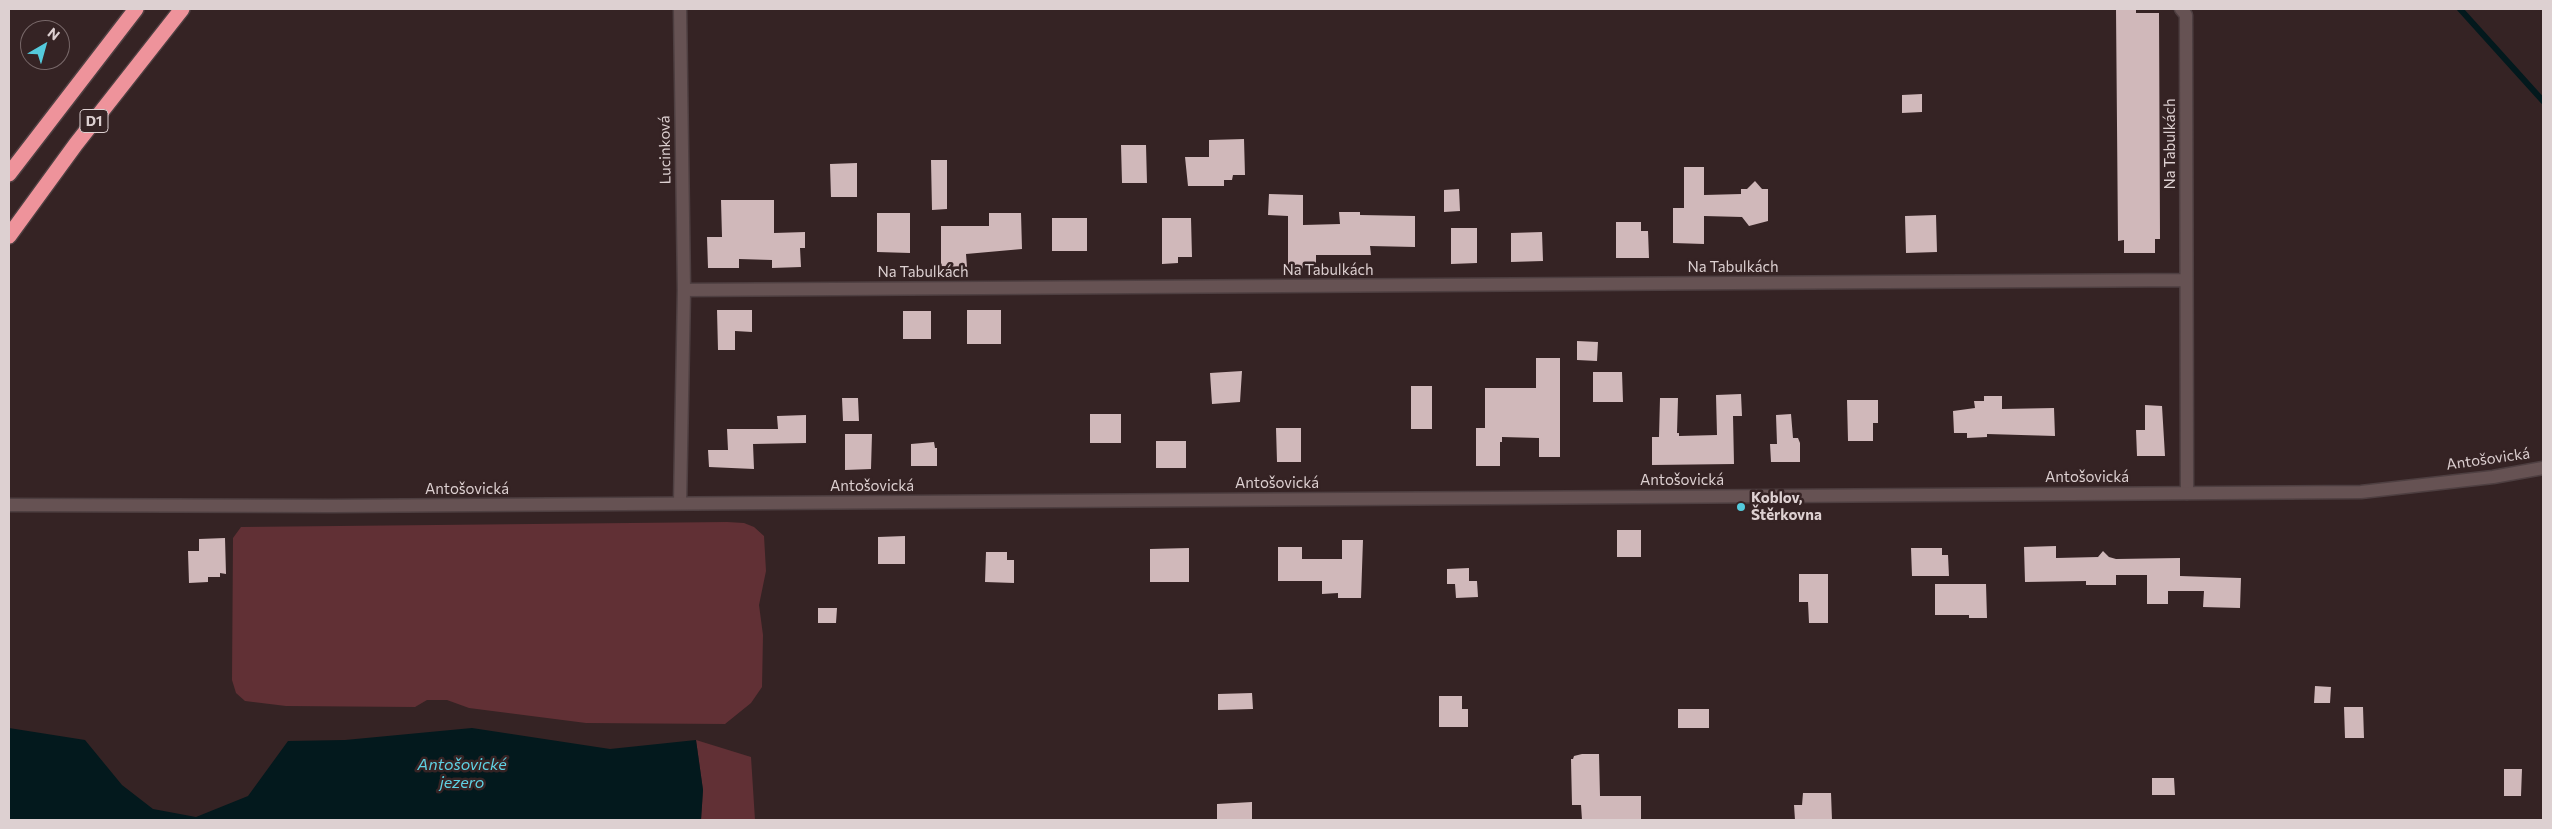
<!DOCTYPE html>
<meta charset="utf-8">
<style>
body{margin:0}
#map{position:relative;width:2552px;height:829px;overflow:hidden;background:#352324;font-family:Commissioner,sans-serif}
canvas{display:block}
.frame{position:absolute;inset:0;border:10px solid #ddd0d1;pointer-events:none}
.north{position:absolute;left:20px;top:20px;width:50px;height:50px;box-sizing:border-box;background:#352324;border:1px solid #786869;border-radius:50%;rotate:38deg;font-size:14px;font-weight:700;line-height:20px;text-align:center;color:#ddd0d1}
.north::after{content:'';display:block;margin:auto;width:18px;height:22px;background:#54cadc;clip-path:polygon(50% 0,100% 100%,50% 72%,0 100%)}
</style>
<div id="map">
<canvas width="2552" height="829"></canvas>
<div class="frame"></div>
<div class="north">N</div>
</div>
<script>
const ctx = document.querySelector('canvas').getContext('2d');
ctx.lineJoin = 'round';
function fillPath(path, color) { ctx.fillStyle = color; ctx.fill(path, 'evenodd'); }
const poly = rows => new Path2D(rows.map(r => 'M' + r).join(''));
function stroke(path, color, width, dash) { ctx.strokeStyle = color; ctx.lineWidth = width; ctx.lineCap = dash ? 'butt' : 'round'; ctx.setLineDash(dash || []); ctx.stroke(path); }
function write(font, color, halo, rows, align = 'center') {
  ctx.font = font + ' Commissioner,sans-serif'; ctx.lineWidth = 5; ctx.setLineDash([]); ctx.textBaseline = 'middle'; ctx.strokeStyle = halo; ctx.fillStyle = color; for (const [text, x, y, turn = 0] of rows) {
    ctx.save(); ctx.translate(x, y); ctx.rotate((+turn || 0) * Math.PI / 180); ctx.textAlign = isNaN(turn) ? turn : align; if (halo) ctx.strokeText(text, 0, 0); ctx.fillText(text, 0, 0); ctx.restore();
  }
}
const green = poly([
 [727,522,744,523,754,527,764,536,766,571,759,605,763,635,762,687,751,703,725,724,586,723,469,708,447,700,427,700,415,707,286,706,245,701,236,693,232,680,233,538,241,527],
 [696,740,751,757,755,820,701,820,703,790]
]);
const water = poly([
 [9,728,85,740,122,785,153,809,196,817,248,796,288,741,345,740,472,728,610,749,696,740,703,790,701,820,9,820]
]);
const stream = poly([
 [2460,9,2543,101]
]);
const building = poly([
 [2116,9,2136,9,2136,13,2159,13,2160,239,2155,239,2155,253,2124,253,2124,240,2118,241],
 [1922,94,1922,112,1902,113,1902,95],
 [1244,139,1245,175,1233,175,1232,180,1224,180,1224,186,1188,186,1185,157,1209,157,1209,140],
 [1121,145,1146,145,1147,183,1122,183],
 [931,160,947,160,947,209,932,210],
 [857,163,857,197,831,197,830,164],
 [1684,167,1704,167,1704,195,1741,194,1741,189,1747,189,1755,181,1762,189,1768,189,1768,221,1749,226,1742,217,1704,216,1704,244,1673,243,1673,208,1684,208],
 [1459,189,1460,211,1444,212,1444,190],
 [1269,194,1303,195,1303,225,1340,224,1339,212,1360,212,1360,215,1415,216,1415,247,1370,246,1371,255,1316,255,1316,263,1303,263,1303,270,1288,271,1288,216,1268,215],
 [721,200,774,200,774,233,805,232,805,248,800,248,801,267,772,268,772,260,739,259,739,268,708,268,707,237,722,237],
 [877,213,910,213,910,253,877,252],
 [989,213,1021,213,1022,249,966,254,967,267,941,266,941,226,989,226],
 [1936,215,1937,252,1906,253,1905,216],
 [1052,218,1087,218,1087,251,1052,251],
 [1162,218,1191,218,1192,257,1178,257,1178,263,1162,264],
 [1616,222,1641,222,1641,231,1648,231,1649,258,1616,258],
 [1451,228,1477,228,1477,263,1451,264],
 [1542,232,1543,261,1511,262,1511,233],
 [717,310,752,310,752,332,735,331,735,350,718,350],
 [967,310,1001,310,1001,344,967,344],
 [903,311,931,311,931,339,903,339],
 [1577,341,1598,342,1597,361,1577,360],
 [1536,358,1560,358,1560,457,1539,457,1539,438,1502,437,1502,442,1500,442,1500,466,1476,466,1476,428,1485,428,1485,388,1536,388],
 [1242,371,1240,402,1212,404,1210,373],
 [1593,372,1622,372,1623,402,1593,402],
 [1411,386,1432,386,1432,429,1411,429],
 [1741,394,1742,416,1733,416,1734,464,1652,465,1652,437,1659,437,1660,398,1678,398,1677,433,1679,433,1679,436,1717,435,1716,395],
 [1984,396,2002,396,2002,409,2054,408,2055,436,1987,434,1987,437,1967,438,1967,433,1954,433,1953,411,1975,408,1974,401,1984,401],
 [842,398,858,398,859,421,843,421],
 [1847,400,1878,400,1878,423,1873,423,1873,441,1848,441],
 [2145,405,2162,406,2165,456,2137,456,2136,430,2145,430],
 [1090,414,1121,414,1121,443,1090,443],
 [1791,414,1793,438,1798,438,1800,443,1800,462,1771,462,1770,444,1777,444,1776,415],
 [806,415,806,443,753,444,754,469,709,467,708,450,728,450,727,429,778,429,777,416],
 [1276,428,1301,428,1301,462,1277,462],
 [845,434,872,434,871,469,845,470],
 [1156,441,1186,441,1186,468,1156,468],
 [934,442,935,448,937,448,937,466,911,466,911,444],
 [1617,530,1641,530,1641,557,1617,557],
 [905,536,905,564,878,564,878,537],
 [225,538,226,574,220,573,220,577,208,577,208,582,189,583,188,551,199,551,199,539],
 [1342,540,1363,540,1361,598,1338,598,1338,593,1322,594,1322,581,1278,581,1278,547,1302,547,1302,559,1342,559],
 [2056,546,2056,558,2098,557,2103,551,2109,557,2116,559,2180,558,2180,576,2241,578,2240,608,2203,607,2204,591,2168,591,2168,604,2147,604,2147,575,2116,575,2116,585,2086,585,2086,581,2025,582,2024,547],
 [1189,548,1189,582,1150,582,1150,549],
 [1911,548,1942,548,1942,555,1948,555,1949,576,1912,576],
 [986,552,1007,552,1007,560,1014,560,1014,583,985,582],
 [1469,568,1469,581,1477,581,1478,597,1456,598,1455,584,1447,584,1447,569],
 [1799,574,1828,574,1828,623,1809,623,1808,602,1799,602],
 [1935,584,1986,584,1987,618,1969,618,1969,615,1935,615],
 [818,608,837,608,836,623,818,623],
 [2315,686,2331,687,2330,703,2314,703],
 [1252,693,1253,709,1218,710,1218,694],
 [1439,696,1462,696,1462,709,1468,709,1468,727,1439,727],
 [2344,707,2363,707,2364,738,2345,738],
 [1678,709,1709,709,1709,728,1678,728],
 [1582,754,1599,754,1600,796,1641,796,1641,820,1582,820,1581,805,1572,805,1571,759,1573,759,1574,756],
 [2504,769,2522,769,2521,796,2504,796],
 [2152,778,2174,778,2175,795,2152,795],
 [1803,793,1831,793,1832,820,1795,820,1794,805,1802,805],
 [1252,802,1252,819,1217,820,1217,804]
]);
const minor = poly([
 [680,9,684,290],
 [2181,9,2186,15,2187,493],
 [680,503,684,290,2186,280]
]);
const tertiary = poly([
 [9,505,332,506,2361,492,2493,477,2543,468]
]);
const motorway = poly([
 [9,174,136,9],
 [9,236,76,144,182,9]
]);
const markers = [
 [1741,507,5,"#54cadc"]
];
const shields = [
 [94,121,28]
];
const shieldNames = [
 ["D1",94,121]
];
const streetNames = [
 ["Na Tabulkách",2170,144,-90],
 ["Lucinková",665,150,-91],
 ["Na Tabulkách",1733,267],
 ["Na Tabulkách",1328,270],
 ["Na Tabulkách",923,272],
 ["Antošovická",2488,459,-8],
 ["Antošovická",2087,477],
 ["Antošovická",1682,480],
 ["Antošovická",1277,483],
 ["Antošovická",872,486],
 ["Antošovická",467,489]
];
const poiNames = [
 ["Koblov,",1751,498],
 ["Štěrkovna",1751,515]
];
const waterNames = [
 ["Antošovické",462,765],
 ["jezero",462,783]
];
fillPath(green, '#613035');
fillPath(water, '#03191d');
stroke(stream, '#03191d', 6);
fillPath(building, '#d0b8ba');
stroke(minor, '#4e3f41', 15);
stroke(tertiary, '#4e3f41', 15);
stroke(motorway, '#4e3f41', 18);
stroke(minor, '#665253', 12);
stroke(tertiary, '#665253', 12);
stroke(motorway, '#ee939b', 15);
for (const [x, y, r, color] of markers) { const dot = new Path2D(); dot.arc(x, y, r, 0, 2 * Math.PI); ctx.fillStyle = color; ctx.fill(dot); stroke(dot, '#352324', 2); }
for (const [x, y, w] of shields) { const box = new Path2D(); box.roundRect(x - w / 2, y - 11.5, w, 23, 4); ctx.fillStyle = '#352324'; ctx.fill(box); stroke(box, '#ddd0d1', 1); }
write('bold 14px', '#ddd0d1', null, shieldNames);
write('15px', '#ddd0d1', '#352324', streetNames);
write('bold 15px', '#ddd0d1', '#352324', poiNames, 'left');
write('italic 16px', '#5fd1e3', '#352324', waterNames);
</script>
